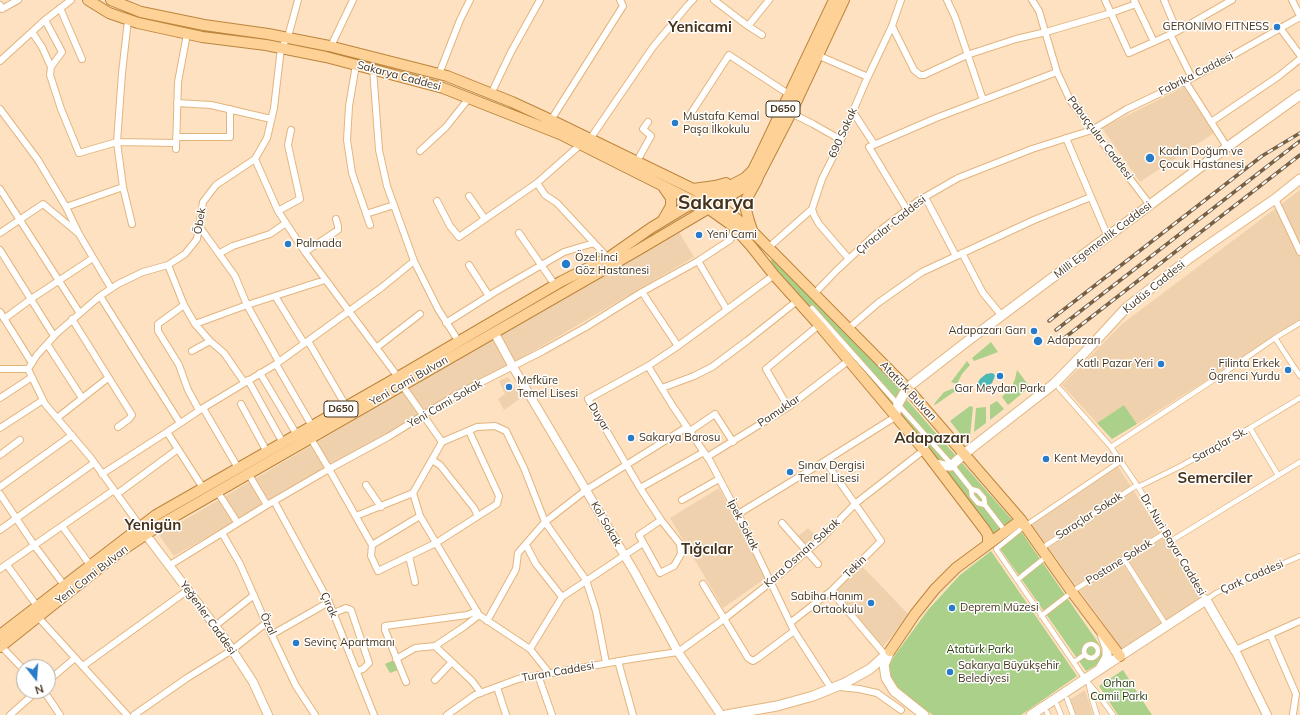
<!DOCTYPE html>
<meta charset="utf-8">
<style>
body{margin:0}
#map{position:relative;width:1300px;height:715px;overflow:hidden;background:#fee1c0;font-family:Mulish,sans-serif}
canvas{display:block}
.north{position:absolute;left:16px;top:659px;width:40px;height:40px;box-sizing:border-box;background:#fff;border:1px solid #b4ada4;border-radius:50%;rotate:163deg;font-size:11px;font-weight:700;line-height:16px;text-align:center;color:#44321b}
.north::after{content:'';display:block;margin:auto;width:14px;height:18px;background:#277bc9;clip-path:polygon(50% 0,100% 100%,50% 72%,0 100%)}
</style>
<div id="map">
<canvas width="1300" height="715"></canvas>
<div class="north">N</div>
</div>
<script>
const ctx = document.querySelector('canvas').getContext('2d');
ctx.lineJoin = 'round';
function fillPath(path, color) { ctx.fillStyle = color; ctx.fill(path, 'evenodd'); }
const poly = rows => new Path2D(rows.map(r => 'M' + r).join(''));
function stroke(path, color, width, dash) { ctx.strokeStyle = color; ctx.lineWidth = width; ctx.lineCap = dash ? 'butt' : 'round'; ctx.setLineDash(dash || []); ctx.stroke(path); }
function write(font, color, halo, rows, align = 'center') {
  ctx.font = font + ' Mulish,sans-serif'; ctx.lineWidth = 3; ctx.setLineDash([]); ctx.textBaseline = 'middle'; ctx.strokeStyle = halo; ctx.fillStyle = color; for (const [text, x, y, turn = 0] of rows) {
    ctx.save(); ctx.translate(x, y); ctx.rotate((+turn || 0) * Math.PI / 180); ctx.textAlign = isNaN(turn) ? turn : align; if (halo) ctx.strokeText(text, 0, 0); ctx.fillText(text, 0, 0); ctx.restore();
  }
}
const built = poly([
 [1184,87,1214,133,1140,182,1102,128],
 [1300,190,1300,322,1137,424,1124,405,1097,423,1062,385,1122,324],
 [679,232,694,257,518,360,174,556,159,535,503,333],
 [508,377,521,398,504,410,498,399,505,394,499,381],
 [1115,462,1202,597,1122,649,1029,521],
 [719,488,766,578,723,608,670,518],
 [808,528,816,536,804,546,797,537],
 [861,565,909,615,883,647,835,591],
 [1085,690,1093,715,1074,715,1069,700]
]);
const green = poly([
 [773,258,903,393,891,404,770,262],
 [991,342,998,352,974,361,972,358],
 [967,361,970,365,962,374,957,384,951,382],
 [1017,370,1030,387,1008,405,1002,397,1012,386,1015,379],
 [957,387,957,390,935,405,934,404,944,392],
 [907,400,1013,521,993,535,901,417,902,404],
 [997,401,1004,409,990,420,990,405],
 [1124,405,1137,424,1112,439,1097,423],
 [970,406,973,407,970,436,965,440,950,421],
 [986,407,986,423,974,432,976,408],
 [1018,527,1099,644,1103,655,1102,662,1086,671,996,543],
 [991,551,1077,676,1021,715,933,715,894,688,890,678,887,666,928,610,960,575],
 [394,660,398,670,390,673,385,664],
 [1123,670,1139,695,1152,715,1118,715,1099,686]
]);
const water = poly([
 [992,373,994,374,995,376,992,383,986,388,978,388,977,384,980,379,986,374]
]);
const pedestrian = poly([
 [808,312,812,308,952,465,971,489,978,491,984,498,985,505,1005,531],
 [1275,338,1300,376],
 [1059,388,1111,447,1137,485,1206,600,1216,593,1300,556],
 [1250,428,1278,475],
 [1111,447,1221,375,1275,338,1300,323],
 [1138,487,1179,467,1250,428,1300,398],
 [971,489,972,496,978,503,985,505],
 [1171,541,1300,462],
 [1042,548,1137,485],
 [1124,559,1166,625],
 [1017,580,1047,556],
 [1041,616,1076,589,1165,533],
 '1084 651a7 7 0 1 1 14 0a7 7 0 1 1-14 0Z',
 [1074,662,1084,655],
 [1089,685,1092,699,1097,715],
 [1067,699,1073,715],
 [1057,705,1061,715],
 [1047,712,1048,715],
 [1113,715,1100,697,1085,679,996,549,1022,528,1121,461]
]);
const minor = poly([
 [714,0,748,26,762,35],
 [947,0,955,17,983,100],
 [1032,0,1039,11,1057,72,1070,100,1150,205],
 [1105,0,1129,53,1176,32,1232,0],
 [1134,0,1154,42],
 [1164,0,1177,31],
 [1292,0,1300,16],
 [0,5,2,9,18,0],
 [60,8,82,59],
 [45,20,62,52,51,67],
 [128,20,122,73,117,142,123,187,132,224],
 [748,26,769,0],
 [892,26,914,70,920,75,924,75,967,55,1016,39,1046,32,1111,13,1136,4],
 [1280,28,1300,55],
 [32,32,42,47,51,67,50,75,61,109,79,153,117,142,176,143],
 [1170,34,1192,78],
 [331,46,353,0],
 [817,55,868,77],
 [0,61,45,20,71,0],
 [356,65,349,106,347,140,352,173,370,225],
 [373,69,379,150,387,186,414,261,438,309,459,342],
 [439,74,460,20,470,0],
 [1185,81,1227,147],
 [491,94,511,52,540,0],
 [177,103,211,105,271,119],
 [0,109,38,160,66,207,79,234,111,288],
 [853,112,874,144],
 [791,113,813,124,841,140],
 [688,118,729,55,790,95],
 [551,120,623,6,620,0],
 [1211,122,1279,76,1300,59],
 [176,137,230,137,230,109],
 [1066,138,1108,237],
 [590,139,653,47,688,5,693,0],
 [176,149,178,82,187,34],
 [420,151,446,127,469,98],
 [255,159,278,211,305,252,398,377],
 [637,161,651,136,643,129,648,122],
 [537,183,545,195,557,203,608,258],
 [0,189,79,312],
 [469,196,485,219],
 [925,197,956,256],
 [1275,199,1300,252],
 [437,201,450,226,459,237,537,183,580,145],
 [66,207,123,187],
 [907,210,869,147,936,118,1057,72],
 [278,211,300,199,288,145,291,130],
 [366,214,394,205],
 [199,226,235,276,247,305,279,362],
 [0,233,43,204,78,233],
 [519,233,555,285],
 [768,248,812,209],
 [0,250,54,336],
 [305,252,338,230,338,226,336,219],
 [220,253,233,246,270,234,286,223],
 [962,253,983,293,1002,316],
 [849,259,819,224,814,215,812,209,822,179,838,147,865,83,892,26,901,0],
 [698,261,727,310],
 [168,265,184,305,195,324,210,341,224,353,244,382],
 [469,265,489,296],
 [642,292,678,346,648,366,588,399,640,488,661,520,680,544,681,554,674,566,660,573,639,535,661,520],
 [814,294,837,270,877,233,918,201,958,178,1032,149,1092,130,1127,109,1192,78,1235,54,1300,17],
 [100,296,180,423],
 [275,296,304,343],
 [184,305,158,324,158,331,179,365,188,390,199,410],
 [0,312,32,363],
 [4,319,31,299,93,258],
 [72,319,132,415,129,419,118,427],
 [446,323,495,292,564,252,594,243],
 [195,324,247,305,325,280],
 [848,329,878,303,922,272,1034,220,1091,197],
 [308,341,346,406],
 [47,344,82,398],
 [678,346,774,275],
 [376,348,420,314],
 [192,351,210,341],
 [276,364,312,426],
 [648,366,672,405,710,461,738,514,794,631,831,688],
 [0,369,28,369],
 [28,369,37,355,57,333,100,296,118,284,143,272,168,265,185,254,197,239,203,202,216,185,255,159,267,138,274,108,281,48,288,37,298,0],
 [28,369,45,404,91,458,140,526],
 [260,373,297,435],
 [248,380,283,443],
 [402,385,442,442,413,493,420,516,479,615,530,649,549,673],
 [662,388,694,376,712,367,748,340,797,301],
 [0,398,32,377],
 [241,404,267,452],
 [788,407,766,369,819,325],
 [203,408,238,468],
 [57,418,108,378],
 [0,428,43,400],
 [690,431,715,414,733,442],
 [310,437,329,469,372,545,371,556,378,571,436,543,497,504,499,496,469,431],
 [442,442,477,427,495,426,506,431,524,468,545,522,586,580,596,611,606,663],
 [0,455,20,440],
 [707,457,788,407,848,361],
 [432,460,440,465,474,508,478,516],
 [825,461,895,417],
 [248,473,267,505],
 [102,474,167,432],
 [366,485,381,507],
 [0,487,72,435],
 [203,488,167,432,203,408,276,364,381,288,414,261],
 [640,488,704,452],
 [217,491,237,522],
 [0,494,34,545,64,585],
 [117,494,178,449],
 [682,500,719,479],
 [274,501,329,602,374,715],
 [738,514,825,461,881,541,831,591,790,623],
 [356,516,413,493],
 [782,523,818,564],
 [62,526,90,565],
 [0,530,94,463],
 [222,533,240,564,266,623,296,686,315,715],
 [372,545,420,516],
 [526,545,536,564,562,597],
 [409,556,415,582],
 [7,565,37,606],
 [170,565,267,505,329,469,388,437,456,395,543,351,586,327,642,292,698,261,730,240,733,233,733,226],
 [0,569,114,490],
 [703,584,748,658,753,661,758,658,794,631],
 [831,591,885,655],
 [334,613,346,608,351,610,369,663,363,669,357,671],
 [38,617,127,715],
 [487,621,516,569,518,553,545,522,586,490,687,427],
 [215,626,254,595],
 [273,634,329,602],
 [1270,634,1296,694],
 [1,646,24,670],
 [435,646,472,681,481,693],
 [530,649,562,597,643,543],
 [1235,650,1300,621],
 [396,659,415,648,435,646,465,626,479,615],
 [618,661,633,715],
 [83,666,188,590],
 [538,675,552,715],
 [435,680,452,662],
 [48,681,75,658],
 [406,682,385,630,385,626,467,615,477,611],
 [497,687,506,715],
 [839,687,859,689,877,693,901,710],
 [44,691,60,715],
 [1293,714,1296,694],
 [10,715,37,691],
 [134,715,187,678,232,650,266,623],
 [447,715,475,695,518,679,631,659,678,652,724,619,771,582,821,539,856,503,924,450]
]);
const tertiary = poly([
 [494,332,513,367,635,573,678,652,721,715],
 [143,531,225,639,253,682,268,715],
 [1235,650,1267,715]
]);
const secondary = poly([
 [895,417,898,404,907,388,965,343,1226,148,1300,95],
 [935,464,944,466,951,466,964,454,1055,383,1090,347,1126,308,1191,257,1275,199,1300,179],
 [889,653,884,665,886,678,894,691,924,715],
 [1101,667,1107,657,1107,648,1102,634],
 [726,715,777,706,813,696,845,683,870,669,890,651],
 [1031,715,1120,656,1206,600,1235,650]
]);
const primary = poly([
 [88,0,109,13,138,23,202,37,266,45,326,57,443,88,560,134,709,209,733,226,751,246,774,275,819,325,924,450,985,530,988,535,988,544],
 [111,0,141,12,204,25,268,34,329,46,447,76,512,102,551,120,693,189,718,204,753,232,907,388,1021,520,1072,592,1120,656],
 [693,189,715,186,726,183],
 [663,220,671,206,671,198,664,188],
 [752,230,749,221,745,206,747,198,757,180],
 [0,635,156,515,398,377,562,281,608,258,651,228,684,208,724,189,745,178,753,170,759,158,834,0],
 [0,647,118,553,163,523,638,250,748,185,758,177,791,113,844,0],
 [890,651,915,614,935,589,956,568,1021,520]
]);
const rail = poly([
 [1049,321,1262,156,1300,133],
 [1056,330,1300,141],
 [1063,339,1300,155]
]);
const markers = [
 [1277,27,4,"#277bc9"],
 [675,123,4,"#277bc9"],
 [1150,158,5,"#277bc9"],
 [699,235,4,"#277bc9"],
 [288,244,4,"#277bc9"],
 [566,264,5,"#277bc9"],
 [1034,331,4,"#277bc9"],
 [1038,341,5,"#277bc9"],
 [1161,364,4,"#277bc9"],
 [1288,370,4,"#277bc9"],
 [1000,376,4,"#277bc9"],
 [509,387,4,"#277bc9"],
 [631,438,4,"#277bc9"],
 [1046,459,4,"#277bc9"],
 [790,472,4,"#277bc9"],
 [871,603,4,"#277bc9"],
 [952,608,4,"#277bc9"],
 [296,643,4,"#277bc9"],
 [950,672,4,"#277bc9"]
];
const shields = [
 [783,109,34],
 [341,409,34]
];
const shieldNames = [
 ["D650",783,109],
 ["D650",341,409]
];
const poiNames = [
 ["GERONIMO FITNESS",1269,27,"right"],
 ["Mustafa Kemal",683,117],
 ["Paşa İlkokulu",683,130],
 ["Kadın Doğum ve",1159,152],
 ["Çocuk Hastanesi",1159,165],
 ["Yeni Cami",707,235],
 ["Palmada",296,244],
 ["Özel İnci",575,258],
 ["Göz Hastanesi",575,271],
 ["Adapazarı Garı",1026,331,"right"],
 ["Adapazarı",1047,341],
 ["Katlı Pazar Yeri",1153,364,"right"],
 ["Filinta Erkek",1280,364,"right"],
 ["Ögrenci Yurdu",1280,377,"right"],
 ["Mefküre",517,381],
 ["Temel Lisesi",517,394],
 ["Gar Meydan Parkı",1000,389,"center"],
 ["Sakarya Barosu",639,438],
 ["Kent Meydanı",1054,459],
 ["Sınav Dergisi",798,466],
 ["Temel Lisesi",798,479],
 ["Sabiha Hanım",863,597,"right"],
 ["Ortaokulu",863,610,"right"],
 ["Deprem Müzesi",960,608],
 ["Sevinç Apartmanı",304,643],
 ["Sakarya Büyükşehir",958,666],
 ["Belediyesi",958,679]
];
const streetNames = [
 ["Fabrika Caddesi",1196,74,-27],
 ["Sakarya Caddesi",399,76,15],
 ["690 Sokak",843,133,-66],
 ["Pabuççular Caddesi",1100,138,53],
 ["Öbek",200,221,-80],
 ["Çıracılar Caddesi",891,225,-39],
 ["Milli Egemenlik Caddesi",1103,240,-37],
 ["Kudüs Caddesi",1154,287,-39],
 ["Yeni Cami Bulvarı",409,381,-30],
 ["Atatürk Bulvarı",908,391,47],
 ["Yeni Cami Sokak",445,404,-30],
 ["Pamuklar",779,411,-34],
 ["Duyar",599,417,59],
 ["Saraçlar Sk.",1220,445,-29],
 ["Saraçlar Sokak",1089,516,-33],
 ["Kol Sokak",606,524,60],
 ["İpek Sokak",743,525,63],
 ["Dr. Nuri Bayar Caddesi",1173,545,59],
 ["Kara Osman Sokak",802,553,-42],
 ["Postane Sokak",1119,562,-32],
 ["Tekin",855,567,-45],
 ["Yeni Cami Bulvarı",92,575,-38],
 ["Çark Caddesi",1252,577,-24],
 ["Çırak",329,605,66],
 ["Yeğenler Caddesi",208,618,54],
 ["Özal",268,624,64],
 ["Turan Caddesi",558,672,-10]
];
const parkNames = [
 ["Atatürk Parkı",980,650],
 ["Orhan",1119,684],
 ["Camii Parkı",1119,697]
];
const districtNames = [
 ["Yenicami",700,27],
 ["Adapazarı",932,438],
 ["Semerciler",1215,478],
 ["Yenigün",153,525],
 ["Tığcılar",707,549]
];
const townNames = [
 ["Sakarya",716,203]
];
fillPath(built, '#f0d1ad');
fillPath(green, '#abd08a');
fillPath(water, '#4bb8b3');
stroke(pedestrian, '#e3b57e', 6);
stroke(minor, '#e3b57e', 8);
stroke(tertiary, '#e3b57e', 10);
stroke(secondary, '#e3b57e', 11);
stroke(primary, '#bc853d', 12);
stroke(pedestrian, '#fff', 4.5);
stroke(minor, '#fff', 6);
stroke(tertiary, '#fff', 8);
stroke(secondary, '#fff', 9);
stroke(primary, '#fed196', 10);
stroke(rail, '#766147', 3.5);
stroke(rail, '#fff', 2, [6]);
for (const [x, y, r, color] of markers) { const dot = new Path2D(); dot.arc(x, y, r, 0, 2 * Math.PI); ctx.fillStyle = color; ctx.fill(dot); stroke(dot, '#fff', 1.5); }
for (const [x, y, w] of shields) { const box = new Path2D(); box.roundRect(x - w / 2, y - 8, w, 16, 3); ctx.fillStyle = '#fff'; ctx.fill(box); stroke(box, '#44321b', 1); }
write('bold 10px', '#44321b', null, shieldNames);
write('11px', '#44321b', '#fff', poiNames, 'left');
write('11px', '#44321b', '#fff', streetNames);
write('11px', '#253b09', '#fff', parkNames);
write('bold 15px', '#44321b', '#fff', districtNames);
write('bold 19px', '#44321b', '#fff', townNames);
</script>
